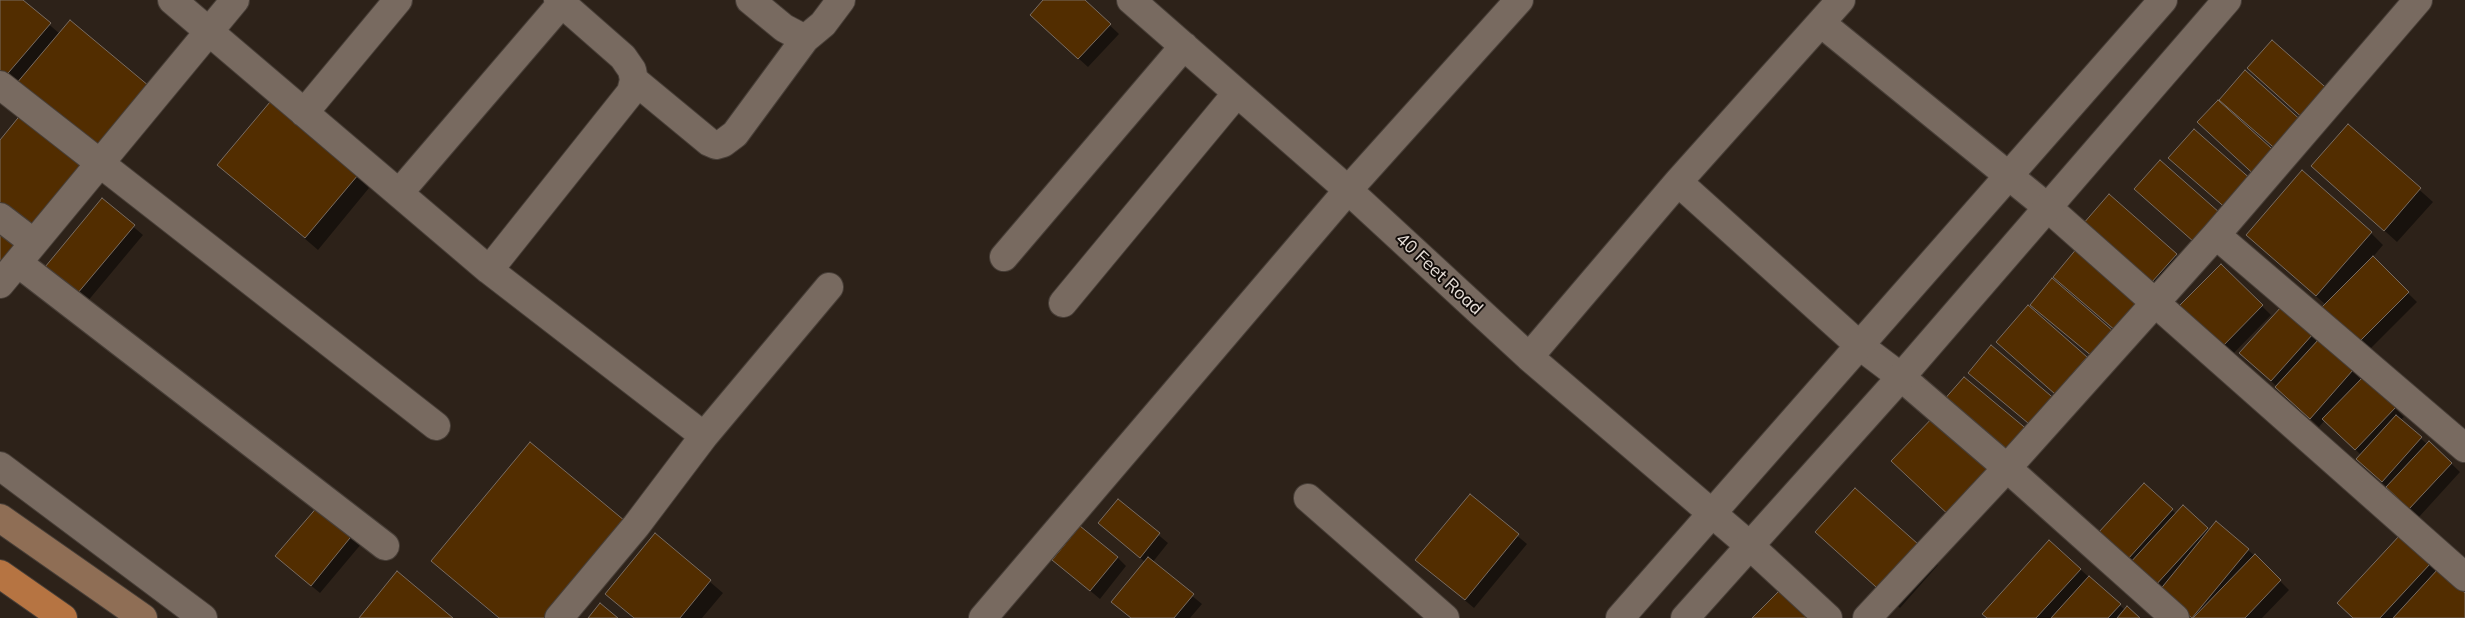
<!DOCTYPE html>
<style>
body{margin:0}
canvas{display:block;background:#2d2219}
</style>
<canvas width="2465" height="618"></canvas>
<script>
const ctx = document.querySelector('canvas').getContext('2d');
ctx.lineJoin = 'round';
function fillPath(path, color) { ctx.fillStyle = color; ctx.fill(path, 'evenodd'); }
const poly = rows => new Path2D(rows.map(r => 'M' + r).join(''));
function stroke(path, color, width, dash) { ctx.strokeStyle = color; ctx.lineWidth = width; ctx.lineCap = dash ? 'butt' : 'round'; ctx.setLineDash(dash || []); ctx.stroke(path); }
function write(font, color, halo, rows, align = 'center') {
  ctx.font = font + ' Mulish,sans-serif'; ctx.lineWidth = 4; ctx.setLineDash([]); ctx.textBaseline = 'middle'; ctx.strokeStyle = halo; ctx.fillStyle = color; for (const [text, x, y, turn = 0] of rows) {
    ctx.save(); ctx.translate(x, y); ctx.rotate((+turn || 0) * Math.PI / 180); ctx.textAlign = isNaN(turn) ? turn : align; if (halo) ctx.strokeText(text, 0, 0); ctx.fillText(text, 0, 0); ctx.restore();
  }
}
const shadow = poly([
 [0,0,21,0,60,34,16,91,0,77],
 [1045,0,1083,0,1119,34,1088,67,1040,24],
 [2348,126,2433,202,2397,242,2313,166],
 [219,165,357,175,369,188,318,250],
 [2109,196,2185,264,2160,291,2085,224],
 [102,200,143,235,87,302,56,276],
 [2371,233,2383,245,2372,258,2417,302,2362,357,2326,305,2260,247],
 [2221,266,2271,315,2230,357,2180,307],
 [2052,280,2102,365,2031,305],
 [2282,307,2362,380,2364,378,2404,417,2400,420,2427,444,2429,442,2460,472,2419,517,2366,468,2361,455,2325,420,2319,427,2250,361],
 [1997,342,2086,358,2095,366,2064,402],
 [1470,496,1527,544,1474,608,1417,560],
 [1118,501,1168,543,1152,563,1202,604,1190,618,1131,618,1112,601,1145,562,1099,523],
 [2183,507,2210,531,2216,523,2255,556,2289,590,2262,618,2191,618,2109,542,2172,510,2176,514],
 [353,534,362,543,320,593,286,565],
 [655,535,723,593,702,618,633,618,607,594],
 [1829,544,1926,553,1938,565,1900,608],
 [1118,558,1126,566,1100,599,1063,568],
 [432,561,571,618,498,618],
 [2429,564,2465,595,2465,618,2354,618],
 [2080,569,2125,610,2138,618,1988,618]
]);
const building = poly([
 [0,0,23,0,51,23,3,79,0,77,0,0],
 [1043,0,1085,0,1111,24,1078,59,1030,15,1043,0],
 [70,20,149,86,95,150,16,84,70,20],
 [2272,40,2332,93,2306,121,2247,68,2272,40],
 [2245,70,2304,123,2279,152,2219,100,2245,70],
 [2218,100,2281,157,2260,180,2197,122,2218,100],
 [270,102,358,175,305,238,217,165,270,102],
 [22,113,89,169,35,234,0,205,0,140,22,113],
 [2348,124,2421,188,2384,231,2311,166,2348,124],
 [2194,129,2253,181,2228,210,2168,158,2194,129],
 [2160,160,2220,213,2194,242,2134,189,2160,160],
 [2302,170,2372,232,2316,296,2246,235,2302,170],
 [2109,194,2177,254,2151,283,2083,224,2109,194],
 [102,198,135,225,77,294,45,267,102,198],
 [0,227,18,241,0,263,0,227],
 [2078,247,2142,301,2116,331,2053,277,2078,247],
 [2373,256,2409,292,2352,349,2316,313,2373,256],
 [2221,264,2263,305,2220,349,2178,307,2221,264],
 [2052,278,2114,332,2093,357,2030,305,2052,278],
 [2028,305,2087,357,2055,394,1996,342,2028,305],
 [2282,306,2313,334,2271,381,2239,353,2282,306],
 [2319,339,2353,370,2310,419,2275,387,2319,339],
 [1991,345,2057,401,2034,428,1968,373,1991,345],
 [2364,376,2396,407,2355,450,2322,419,2364,376],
 [1964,377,2029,431,2007,457,1942,402,1964,377],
 [1938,412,1999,469,1953,519,1891,461,1938,412],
 [2396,415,2422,437,2382,482,2356,459,2396,415],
 [2429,441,2452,463,2409,509,2386,487,2429,441],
 [530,442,625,521,544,618,499,618,431,561,530,442],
 [2144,483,2173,509,2128,559,2098,533,2144,483],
 [1855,488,1927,552,1886,596,1815,532,1855,488],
 [1470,494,1519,534,1465,600,1415,560,1470,494],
 [1118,499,1160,533,1140,558,1098,523,1118,499],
 [319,505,354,533,311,586,275,556,319,505],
 [2183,505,2208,528,2154,587,2129,564,2183,505],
 [2216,521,2249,549,2192,618,2159,591,2216,521],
 [1080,526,1118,557,1090,591,1052,560,1080,526],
 [655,533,711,580,680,618,634,618,605,594,655,533],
 [2400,535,2430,564,2380,618,2353,618,2337,603,2400,535],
 [2049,540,2081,569,2036,618,1987,618,1982,614,2049,540],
 [2255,554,2281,580,2245,618,2193,618,2255,554],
 [1148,557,1194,594,1174,618,1131,618,1111,602,1148,557],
 [2438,569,2465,593,2465,618,2393,618,2438,569],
 [397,571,453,618,359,618,397,571],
 [2089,576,2121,604,2108,618,2051,618,2089,576],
 [1784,586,1816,618,1752,618,1784,586],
 [600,603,618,618,588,618,600,603],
 [2127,606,2140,618,2117,618,2127,606]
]);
const minor = poly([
 [172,0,489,270,704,436],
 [750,0,784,28,805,39,823,24,841,0],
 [1131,0,1348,190,1529,357,1749,545,1828,618],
 [1821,23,2047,207,2465,577],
 [634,80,709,142,716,145,723,143,735,134,805,39],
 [0,85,436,426],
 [304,113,398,0],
 [1678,182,1860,346,1901,377,2007,468,2175,618],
 [399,193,562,3],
 [0,217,34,243],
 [2216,235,2465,448],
 [1004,257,1184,46],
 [18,263,385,546],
 [489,270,631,92,634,80,632,70,623,57,558,0],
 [0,284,235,0],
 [1063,303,1237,93],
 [1529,357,1678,182,1841,0],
 [0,466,203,618],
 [1308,498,1445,618],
 [559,618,636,526,704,436,829,287],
 [983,618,1348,190,1519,0],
 [1867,618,2007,468,2216,235,2418,0]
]);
const tertiary = poly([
 [1620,618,2163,0],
 [1685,618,1901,377,2227,0]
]);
const secondary = poly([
 [0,518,143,618]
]);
const trunk = poly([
 [0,574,63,618]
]);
const streetNames = [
 ["40 Feet Road",1439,274,43]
];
fillPath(shadow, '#0007');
fillPath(building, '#522d00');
stroke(building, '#796c61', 1);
stroke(minor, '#473e37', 30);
stroke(tertiary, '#473e37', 30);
stroke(secondary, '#473e37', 30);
stroke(trunk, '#473e37', 30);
stroke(minor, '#786a60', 28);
stroke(tertiary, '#786a60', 28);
stroke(secondary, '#8f6e55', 28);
stroke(trunk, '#b67442', 28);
write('18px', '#e7dfd9', '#120c09', streetNames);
</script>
